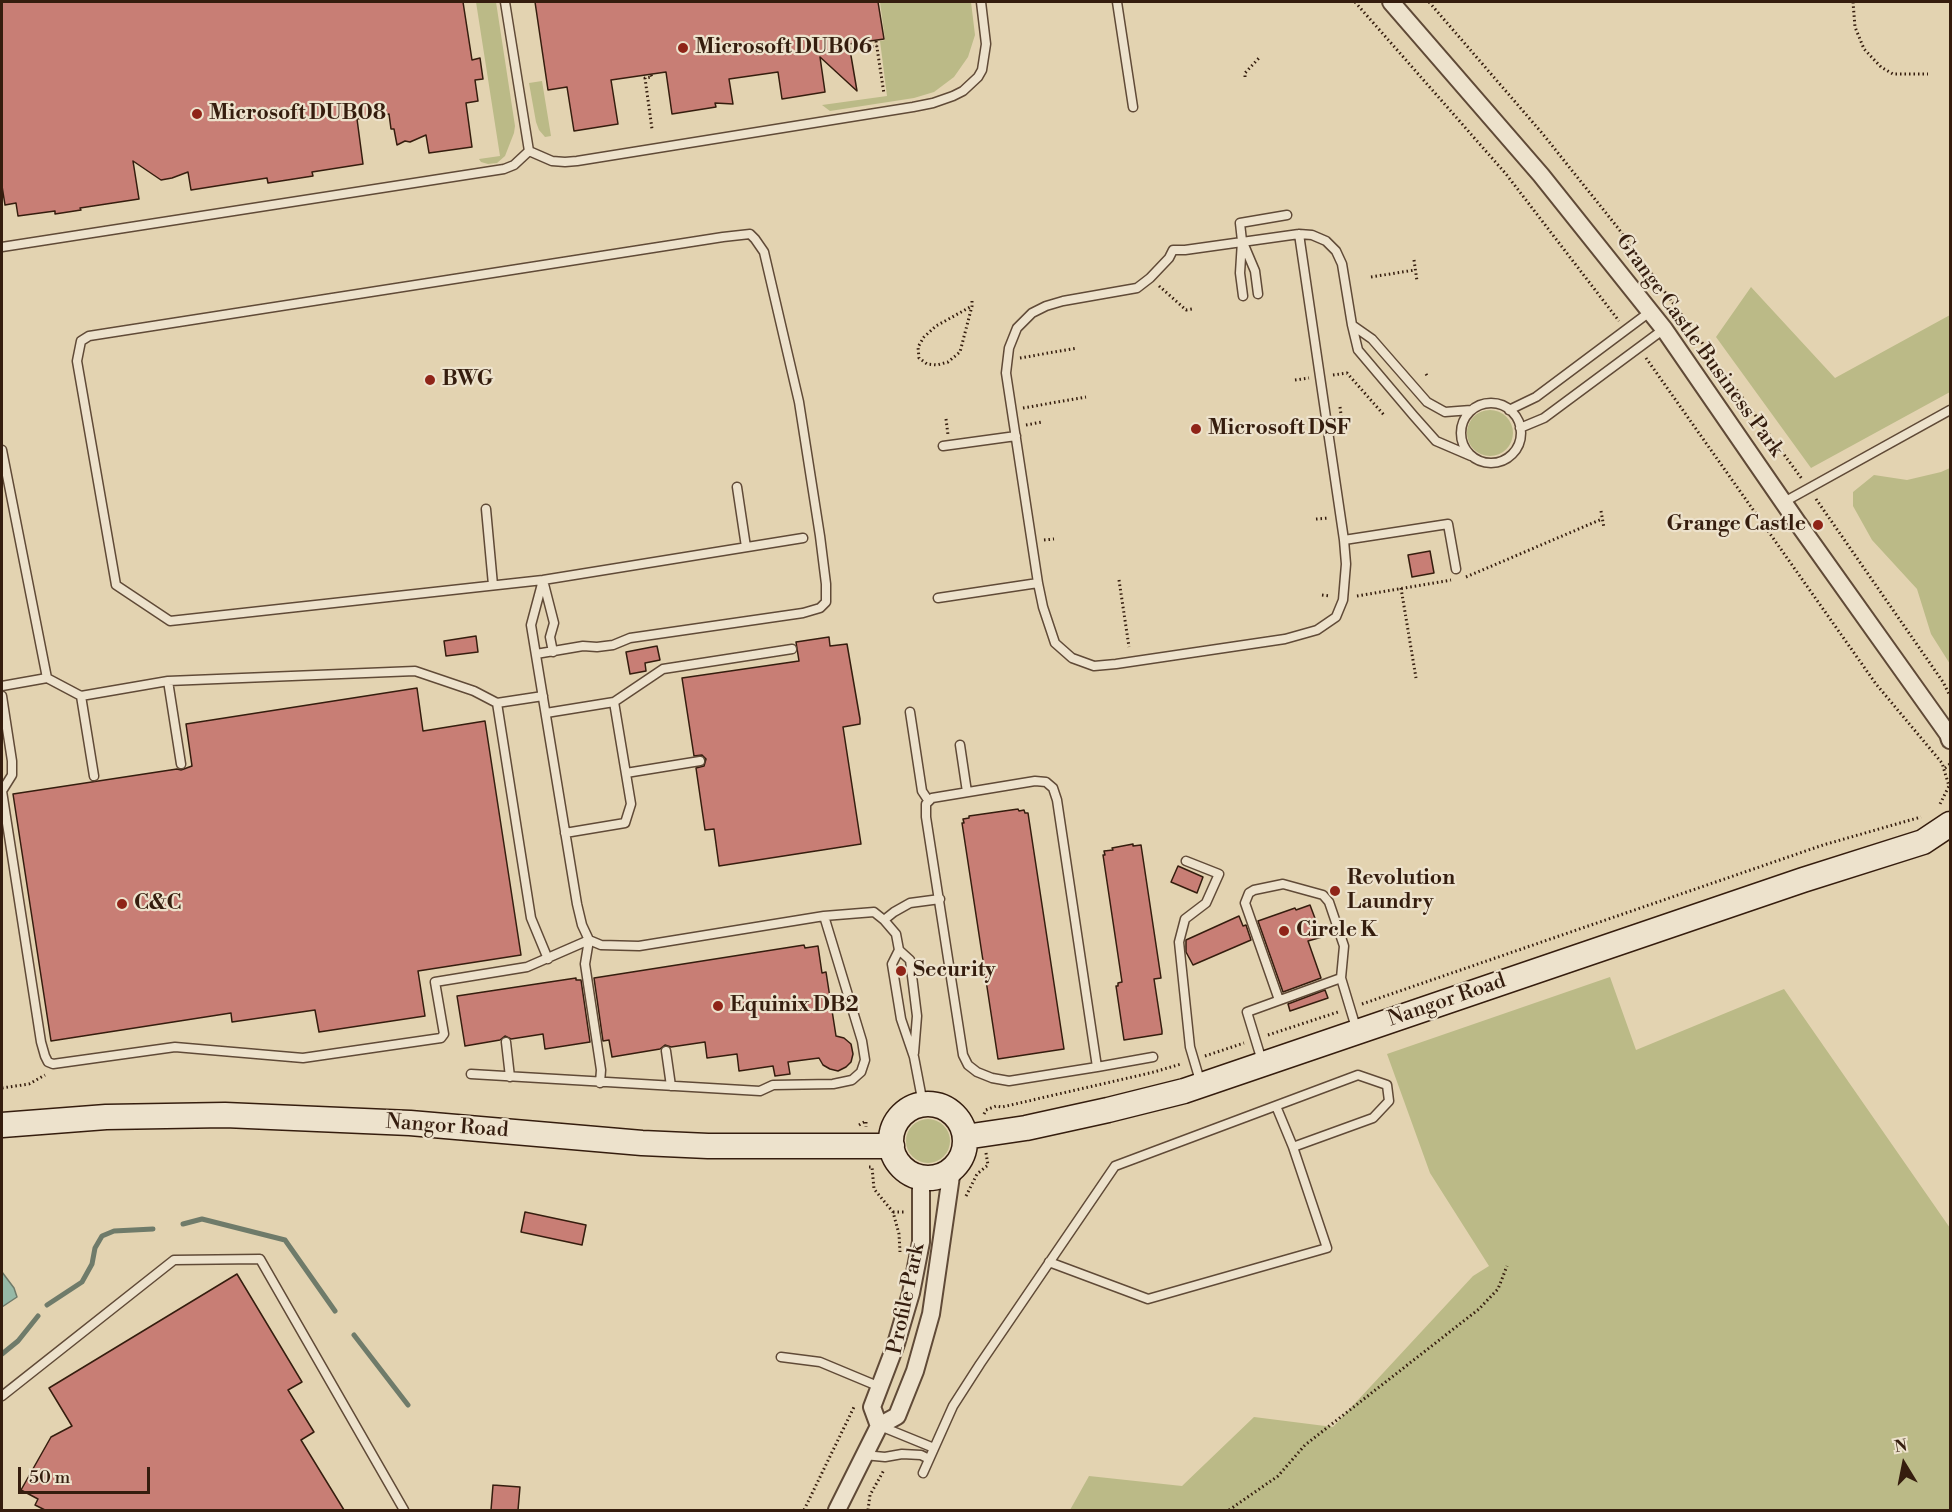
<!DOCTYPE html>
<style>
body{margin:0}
#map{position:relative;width:1952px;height:1512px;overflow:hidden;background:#e3d3b1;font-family:"Libre Bodoni",serif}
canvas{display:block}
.frame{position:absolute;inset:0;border:3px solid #351d0e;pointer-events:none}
.north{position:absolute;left:1874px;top:1434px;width:60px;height:60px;-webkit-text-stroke:4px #ede2cc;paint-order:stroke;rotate:350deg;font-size:16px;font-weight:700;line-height:24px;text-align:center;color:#351d0e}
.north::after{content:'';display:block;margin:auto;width:21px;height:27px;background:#351d0e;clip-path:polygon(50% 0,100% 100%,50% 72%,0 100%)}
.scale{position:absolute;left:18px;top:1467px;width:132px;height:27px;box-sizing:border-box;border:3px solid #351d0e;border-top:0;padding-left:8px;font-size:18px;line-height:21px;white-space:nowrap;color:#351d0e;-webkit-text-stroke:4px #ede2cc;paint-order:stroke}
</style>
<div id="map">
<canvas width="1952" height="1512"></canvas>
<div class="frame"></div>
<div class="north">N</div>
<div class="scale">50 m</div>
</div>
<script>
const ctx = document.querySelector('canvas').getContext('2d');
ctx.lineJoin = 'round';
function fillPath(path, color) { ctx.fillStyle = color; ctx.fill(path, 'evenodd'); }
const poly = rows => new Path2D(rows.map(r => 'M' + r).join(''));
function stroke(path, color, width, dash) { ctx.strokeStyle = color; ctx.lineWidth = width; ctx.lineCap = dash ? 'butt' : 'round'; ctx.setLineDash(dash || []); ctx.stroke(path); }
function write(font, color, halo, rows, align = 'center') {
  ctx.font = font + ' "Libre Bodoni",serif'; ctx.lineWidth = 4.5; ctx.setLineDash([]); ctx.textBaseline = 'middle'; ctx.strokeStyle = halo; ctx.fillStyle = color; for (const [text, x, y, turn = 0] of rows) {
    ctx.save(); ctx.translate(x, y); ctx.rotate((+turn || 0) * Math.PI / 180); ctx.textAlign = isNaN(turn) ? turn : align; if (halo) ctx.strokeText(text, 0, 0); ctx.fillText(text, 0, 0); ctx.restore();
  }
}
const green = poly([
 [476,2,496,2,515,126,514,133,505,156,497,163,488,164,481,162,479,159,500,156],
 [880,2,971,2,975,35,968,57,954,77,934,92,914,98,830,111,822,105,887,96,880,41,885,40],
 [542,81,551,136,545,137,539,130,536,122,529,83],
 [1751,287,1835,378,1950,315,1950,392,1811,468,1716,337],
 '1467 433a23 23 0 1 1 46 0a23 23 0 1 1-46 0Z',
 [1950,468,1950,664,1931,634,1917,589,1872,540,1853,506,1853,492,1874,475,1907,480,1941,472],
 [1610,977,1636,1050,1784,989,1950,1228,1950,1510,1070,1510,1089,1476,1182,1486,1254,1417,1333,1427,1473,1276,1489,1266,1430,1173,1387,1054],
 '906 1141a22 22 0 1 1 44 0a22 22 0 1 1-44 0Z'
]);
const water = poly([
 [2,1272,14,1288,17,1297,2,1307,2,1272]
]);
const stream = poly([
 [183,1224,202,1219,285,1240,335,1311],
 [47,1305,82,1282,92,1264,95,1248,102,1236,114,1231,153,1229],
 [354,1335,408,1405],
 [2,1354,18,1341,38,1316]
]);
const building = poly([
 [2,2,463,2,472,60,480,58,483,79,475,80,478,101,466,103,472,147,429,153,426,135,410,142,405,141,397,145,394,129,391,129,389,114,357,119,363,164,312,172,313,176,268,183,267,178,191,190,188,172,172,178,161,180,133,161,139,199,80,208,81,210,55,214,55,211,18,216,16,203,5,205,2,186,2,2],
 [535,2,878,2,884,39,849,44,857,91,820,57,825,92,782,99,778,72,729,79,733,104,715,103,716,107,672,114,666,72,611,80,618,124,574,131,567,87,548,90,535,2],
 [1430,551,1434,573,1412,577,1408,555,1430,551],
 [476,636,478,652,446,656,444,641,476,636],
 [829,637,830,646,847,644,860,719,860,724,843,727,861,844,719,866,714,829,705,830,696,768,704,766,706,759,702,755,694,756,682,678,799,661,796,642,829,637],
 [657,646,660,660,645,663,646,671,630,674,626,652,657,646],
 [417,688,423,731,485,721,521,955,418,971,425,1016,319,1032,315,1010,232,1022,231,1013,51,1041,13,794,177,769,181,770,192,766,186,724,417,688],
 [1018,809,1019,811,1024,810,1025,813,1028,813,1064,1049,998,1059,962,823,964,823,963,819,969,818,969,816,1018,809],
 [1133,844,1133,846,1141,845,1161,978,1154,979,1162,1031,1162,1034,1124,1040,1116,986,1118,986,1118,983,1122,982,1103,855,1105,855,1104,851,1113,850,1112,848,1133,844],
 [1178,866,1203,877,1197,893,1171,882,1178,866],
 [1310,905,1322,937,1308,941,1321,978,1283,992,1258,921,1295,908,1296,910,1310,905],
 [1239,916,1243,926,1246,925,1251,940,1193,965,1186,952,1186,940,1239,916],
 [804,945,805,948,818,946,822,973,826,972,836,1036,844,1038,851,1044,853,1054,851,1062,846,1067,838,1071,830,1069,823,1065,819,1058,788,1062,790,1074,775,1076,773,1066,739,1071,737,1054,707,1058,705,1042,671,1047,665,1045,660,1049,612,1057,609,1040,603,1041,594,978,804,945],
 [576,978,576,980,581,980,590,1042,545,1049,543,1034,511,1039,505,1036,500,1040,465,1046,457,996,576,978],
 [1325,990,1328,998,1290,1011,1288,1004,1325,990],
 [525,1212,586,1225,582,1245,521,1232,525,1212],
 [237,1274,302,1382,288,1390,314,1432,301,1440,344,1510,45,1510,35,1505,38,1499,21,1490,51,1437,72,1426,49,1388,237,1274],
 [493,1485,520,1487,518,1510,491,1510,493,1485]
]);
const path = poly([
 [1355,2,1506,174,1619,321],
 [1429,2,1542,133,1618,228,1802,479],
 [1853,2,1855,27,1864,49,1881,67,1893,74,1928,74],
 [876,41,884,94],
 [841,52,877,46],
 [651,75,652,77,645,78,652,129],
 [1245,77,1245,73,1259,58],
 [1414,260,1417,281],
 [1371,277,1415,270],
 [1159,286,1186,310,1192,309],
 [972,301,972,306,960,352,948,362,937,365,927,364,919,358,918,347,924,337,936,326,972,306],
 [1020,358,1077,348],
 [1646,358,1876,684,1942,763,1949,786,1939,806],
 [1426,374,1428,377],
 [1333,375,1347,373,1384,415],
 [1295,380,1309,378],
 [1340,407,1343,429],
 [1023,408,1086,397],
 [946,419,948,435],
 [1026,425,1042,422],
 [1816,499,1943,682,1950,696],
 [1601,511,1604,528],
 [1316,519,1329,518],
 [1044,540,1054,539],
 [1466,577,1602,519],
 [1119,580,1129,647],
 [1401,588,1416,678],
 [1322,595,1330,596],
 [1357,596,1451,580],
 [1945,768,1950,764],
 [1362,1004,1823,845,1921,817],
 [1268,1035,1338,1012],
 [1205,1056,1244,1043],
 [2,1088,29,1084,45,1075],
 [984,1114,986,1110,996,1106,1002,1107,1154,1072,1181,1064],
 [859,1125,866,1121,866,1127],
 [869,1167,872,1167,874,1189,893,1212,899,1234,900,1252],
 [966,1196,977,1174,988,1165,986,1153],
 [893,1212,906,1212],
 [804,1510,854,1407],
 [868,1510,870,1495,884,1470],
 [1229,1510,1278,1476,1305,1445,1479,1309,1498,1289,1507,1266]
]);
const service = poly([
 [505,2,529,151,552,161,565,162,577,161,913,107,933,103,953,96,963,91,978,77,982,70,986,44,981,2],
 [1117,2,1133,107],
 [1299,234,1344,540,1346,564,1343,600,1336,617,1317,630,1285,639,1116,664,1094,666,1072,658,1055,643,1043,607,1038,583,1006,373,1009,348,1017,328,1032,313,1046,306,1063,301,1137,288,1150,278,1169,258,1173,250,1185,250,1299,234,1312,235,1326,241,1336,251,1342,264,1352,325],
 [1244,245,1255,271,1258,294],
 [2,247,504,169,514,165,529,151],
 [1243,296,1240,273,1242,241,1240,223,1287,215],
 '1461 433a30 30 0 1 1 60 0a30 30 0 1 1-60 0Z',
 [1471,410,1445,412,1427,402,1372,339,1352,325,1358,350,1413,415,1436,441,1471,456],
 [1509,410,1536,397,1651,311],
 [1520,428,1544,418,1664,329],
 [943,446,1016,436],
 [2,450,47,678,81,696,168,681,415,671,474,691,497,703,531,918,548,959],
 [737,487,746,547],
 [1784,502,1950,410],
 [486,509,493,585],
 [1344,540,1448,524,1456,569],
 [543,580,531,625,577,904,582,925,589,940,601,945,639,946,824,916,874,912,884,920,896,934,899,950,892,964,901,1019,914,1057,923,1104],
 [544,584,554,623,550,637,553,652],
 [938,598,1038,583],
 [536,654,583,646,597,647,613,645,630,638,803,613,820,608,826,602,826,584,820,536,799,402,764,252,755,239,750,234,723,237,89,336,81,341,77,361,116,585,170,621,543,580,803,538],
 [168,681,181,764],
 [2,686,47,678],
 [2,696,12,761,12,775,2,791,41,1042,45,1056,48,1062,53,1064,175,1047,303,1058,441,1038,444,1034,435,982,527,967,589,940],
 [81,696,94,776],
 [614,702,663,669,792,649],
 [497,703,543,696],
 [910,712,922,791,928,800],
 [546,713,614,702,631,804,625,823,565,833],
 [960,745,967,792],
 [626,773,700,761],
 [1186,861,1219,874,1206,903,1185,919,1179,942,1190,1047,1201,1084],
 [884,920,894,912,910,903,940,899],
 [589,940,585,964,601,1070,600,1083],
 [899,950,910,960,917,1016,914,1053],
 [1279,1000,1245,903,1249,893,1254,890,1283,884,1323,895,1329,902,1344,946,1341,978],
 [506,1042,510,1077],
 [666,1051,671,1086],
 [1262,1061,1247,1012,1341,978,1357,1031],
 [1097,1067,1009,1081,992,1078,977,1072,968,1065,963,1055,926,817,926,804,932,798,1035,781,1046,782,1053,788,1057,800,1097,1067,1153,1057],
 [471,1074,760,1091,773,1085,833,1084,852,1080,861,1072,865,1060,862,1041,824,916],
 [1049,1262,1148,1299,1327,1248,1293,1147,1276,1106],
 [781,1357,820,1362,880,1387],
 [2,1396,174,1260,260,1259,404,1510],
 [880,1426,934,1448],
 [864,1455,885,1457,902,1454,921,1455,929,1459],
 [923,1473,953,1406,980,1364,1115,1166,1358,1075,1387,1085,1389,1101,1373,1118,1293,1147]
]);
const minor = poly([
 [1391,2,1541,175,1664,329,1797,522,1948,734,1950,740],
 [879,1426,872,1407,896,1344,911,1293,921,1242,921,1177],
 [837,1510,879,1426,897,1416,915,1371,931,1314,952,1169]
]);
const secondary = poly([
 '891 1141a37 37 0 1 1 74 0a37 37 0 1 1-74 0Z',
 [2,1125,106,1117,225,1115,410,1123,642,1143,708,1146,892,1146],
 [965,1137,1026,1128,1108,1110,1184,1091,1803,880,1923,842,1950,824]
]);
const markers = [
 [683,48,6,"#8f2418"],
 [197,114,6,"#8f2418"],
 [430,380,6,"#8f2418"],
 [1196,429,6,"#8f2418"],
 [1818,525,6,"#8f2418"],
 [1335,891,6,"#8f2418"],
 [122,904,6,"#8f2418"],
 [1284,931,6,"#8f2418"],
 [901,971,6,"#8f2418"],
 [718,1006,6,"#8f2418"]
];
const poiNames = [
 ["Microsoft DUB06",695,48],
 ["Microsoft DUB08",209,114],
 ["BWG",442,380],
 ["Microsoft DSF",1208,429],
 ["Grange Castle",1806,525,"right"],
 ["Revolution",1347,879],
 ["Laundry",1347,903],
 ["C&C",134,904],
 ["Circle K",1296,931],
 ["Security",913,971],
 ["Equinix DB2",730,1006]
];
const streetNames = [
 ["Grange Castle Business Park",1699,346,54],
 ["Nangor Road",1447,1001,-19],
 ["Nangor Road",447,1127,4],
 ["Profile Park",907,1299,-78]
];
fillPath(green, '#bbba87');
fillPath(water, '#96b9a7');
stroke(water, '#6f7b6a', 1.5);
stroke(stream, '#6f7b6a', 5);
fillPath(building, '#c87e75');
stroke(building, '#351d0e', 1.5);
stroke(service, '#604a37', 11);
stroke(minor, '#604a37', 20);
stroke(secondary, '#351d0e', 27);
stroke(path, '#351d0e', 3, [1.5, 3]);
stroke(service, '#ede2cc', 8);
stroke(minor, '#ede2cc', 16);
stroke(secondary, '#ede2cc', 24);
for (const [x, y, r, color] of markers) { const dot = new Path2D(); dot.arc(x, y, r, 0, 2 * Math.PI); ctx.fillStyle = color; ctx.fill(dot); stroke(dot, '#ede2cc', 2); }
write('bold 21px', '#351d0e', '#ede2cc', poiNames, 'left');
write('21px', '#351d0e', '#ede2cc', streetNames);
</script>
